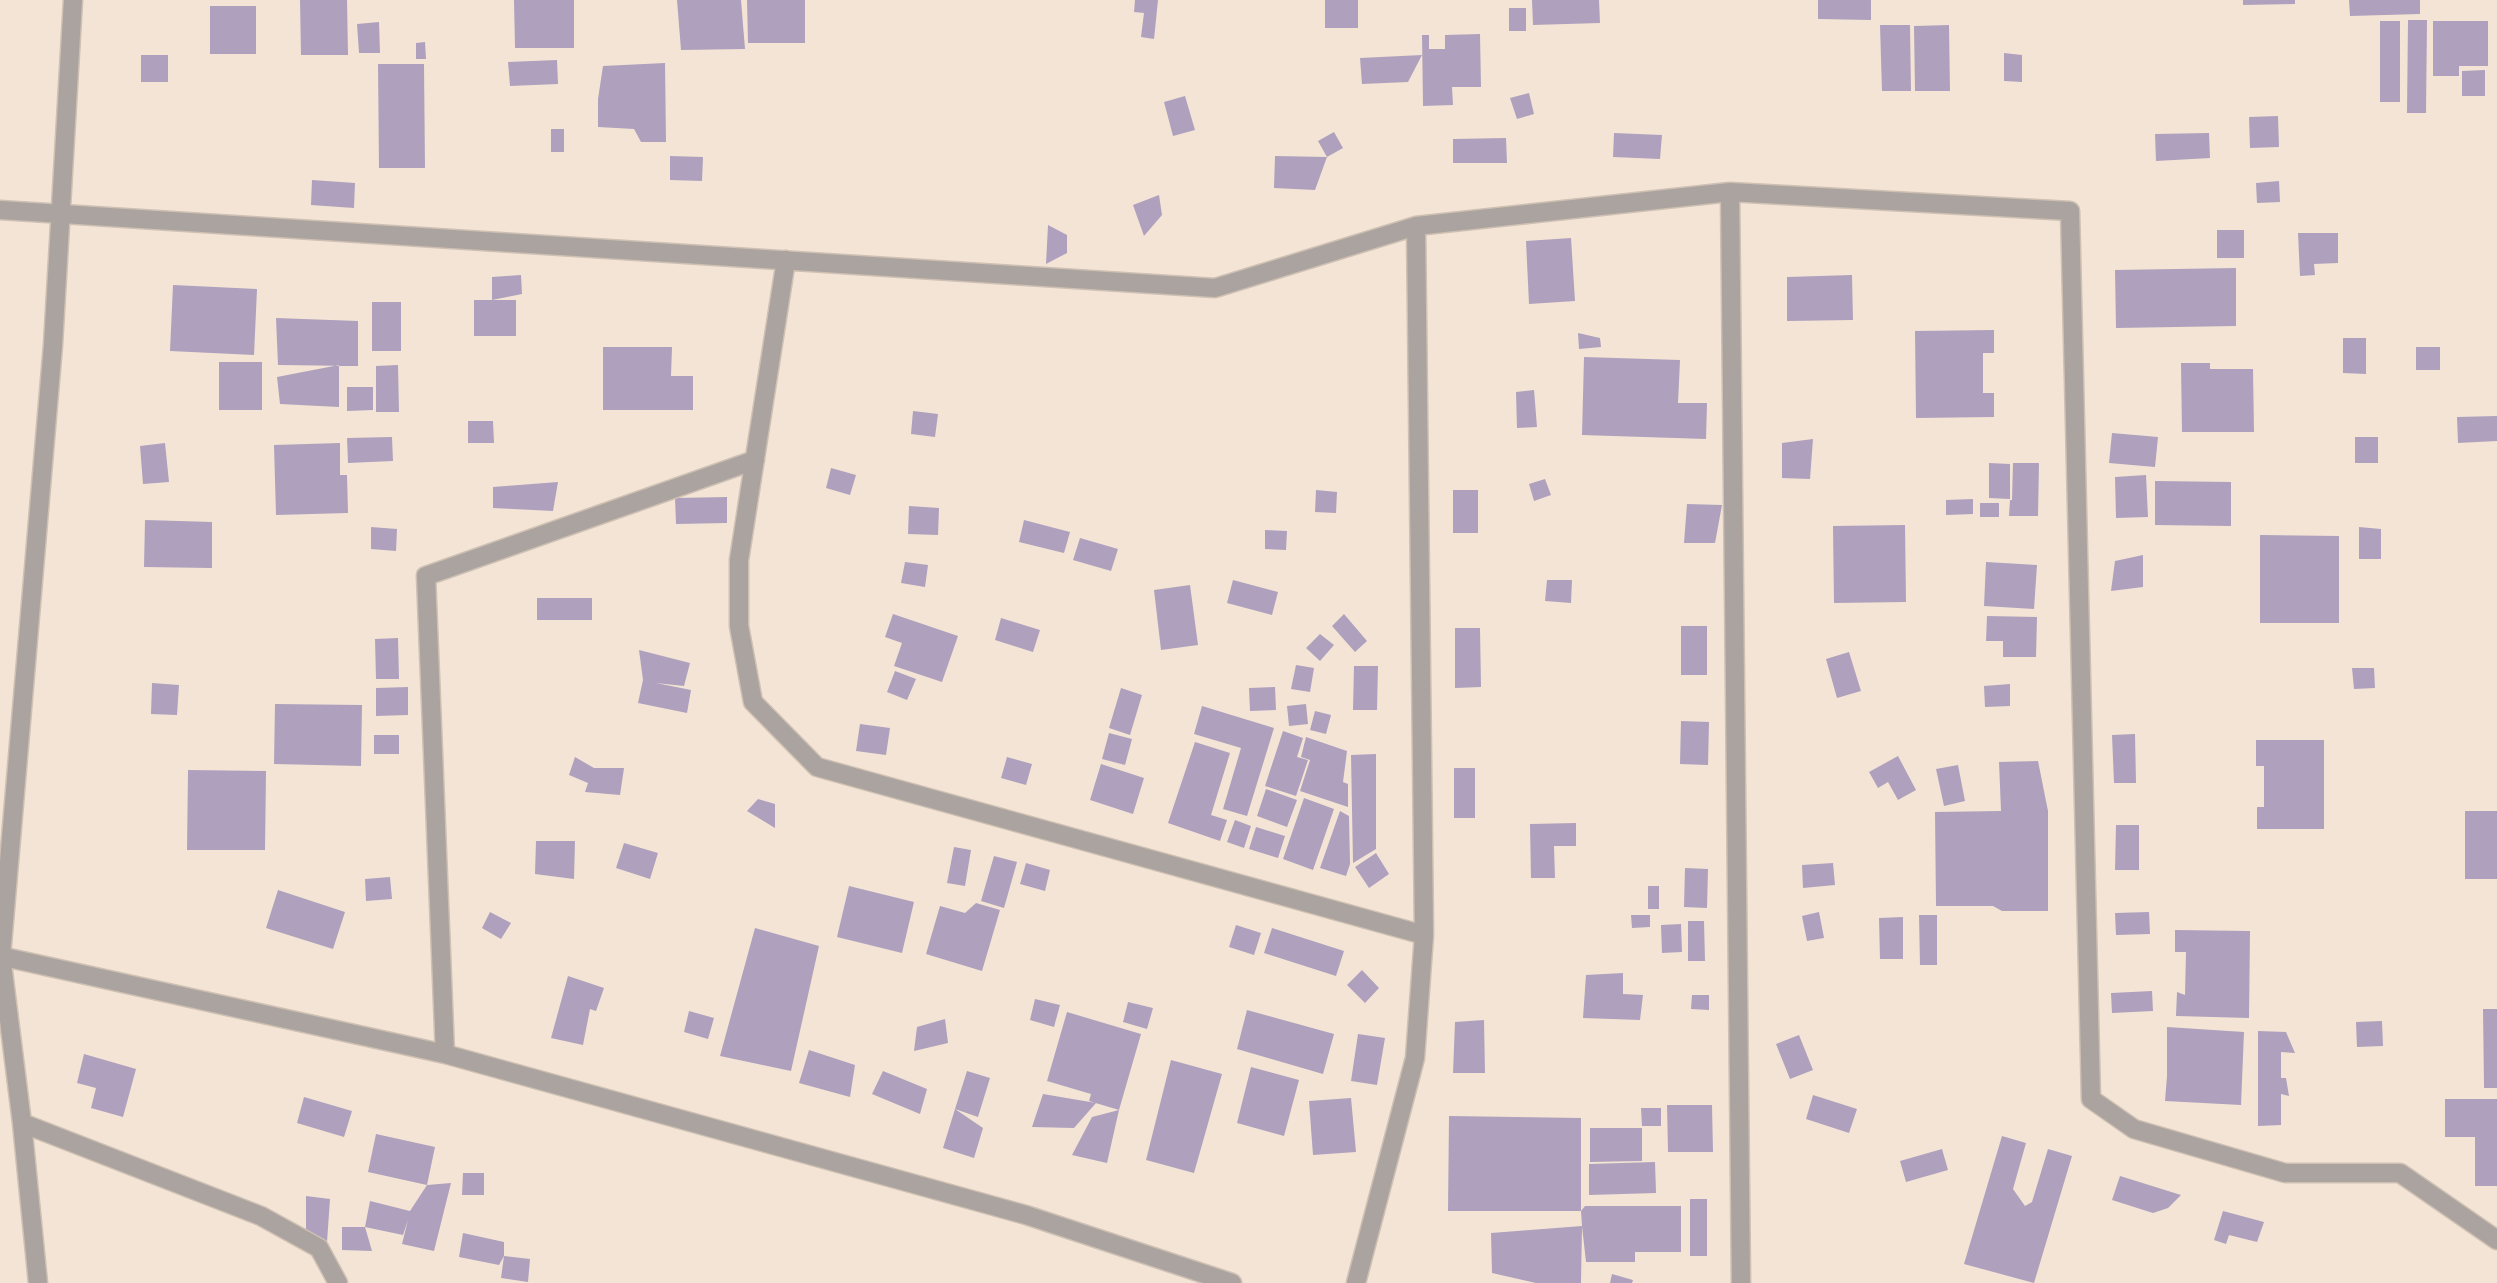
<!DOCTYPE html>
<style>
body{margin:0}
canvas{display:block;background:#f3e4d5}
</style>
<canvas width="2497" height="1283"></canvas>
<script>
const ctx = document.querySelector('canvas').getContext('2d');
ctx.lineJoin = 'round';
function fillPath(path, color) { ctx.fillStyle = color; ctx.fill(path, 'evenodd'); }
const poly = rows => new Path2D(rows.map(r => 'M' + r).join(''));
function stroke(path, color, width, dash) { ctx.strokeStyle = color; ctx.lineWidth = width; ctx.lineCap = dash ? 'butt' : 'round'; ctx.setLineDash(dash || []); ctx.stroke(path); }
const building = poly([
 [300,0,347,0,348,55,301,55],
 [514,0,574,0,574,48,515,48],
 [677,0,741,0,745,49,681,50],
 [747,0,805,0,805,43,748,43],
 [1135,0,1158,0,1154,39,1141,37,1144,13,1134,12],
 [1325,0,1358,0,1358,28,1325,28],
 [1532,0,1599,0,1600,23,1533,25],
 [1818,0,1871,0,1871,20,1818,19],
 [2243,0,2295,0,2295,4,2243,5],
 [2349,0,2420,0,2420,14,2350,16],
 [210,6,256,6,256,54,210,54],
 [1509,8,1526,8,1526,31,1509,31],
 [2408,20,2427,20,2426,113,2407,113],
 [2380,21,2400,21,2400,102,2380,102],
 [2433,21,2488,21,2488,66,2459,66,2459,76,2433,76],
 [379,22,380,53,359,53,357,24],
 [1880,25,1910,25,1911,91,1882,91],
 [1949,25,1950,91,1915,91,1914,26],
 [1480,34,1481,87,1452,87,1453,105,1423,106,1422,35,1429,35,1429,49,1445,49,1445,35],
 [425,42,426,59,416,59,416,43],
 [2004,53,2022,55,2022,82,2004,81],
 [141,55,168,55,168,82,141,82],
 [1422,55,1408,82,1362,84,1360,58],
 [557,60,558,84,510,86,508,62],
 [665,63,666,142,641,142,634,129,598,127,598,99,603,66],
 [378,64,424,64,425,168,379,168],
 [2485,70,2485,96,2462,96,2462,71],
 [1529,93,1534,114,1517,119,1510,98],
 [1185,96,1195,130,1173,136,1164,102],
 [2278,116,2279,147,2250,148,2249,117],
 [551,129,564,129,564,152,551,152],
 [1334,132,1343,148,1327,157,1318,141],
 [1614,133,1662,135,1660,159,1613,157],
 [2209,133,2210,158,2156,161,2155,134],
 [1506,138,1507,163,1453,163,1453,139],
 [670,156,703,157,702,181,670,180],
 [1275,156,1327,157,1315,190,1274,188],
 [312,180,355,183,354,208,311,205],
 [2279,181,2280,202,2257,203,2256,183],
 [1159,195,1162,215,1144,236,1133,205],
 [1048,225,1067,235,1067,253,1046,264],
 [2217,230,2244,230,2244,258,2217,258],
 [2298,233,2338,233,2338,263,2314,264,2315,275,2300,276],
 [1571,238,1575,301,1529,304,1526,241],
 [2236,268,2236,326,2116,328,2115,270],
 [521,275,522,294,492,300,492,277],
 [1852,275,1853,320,1787,321,1787,277],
 [173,285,257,289,254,355,170,351],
 [474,300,516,300,516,336,474,336],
 [372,302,401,302,401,351,372,351],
 [276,318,358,321,358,366,278,365],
 [1994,330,1994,353,1983,353,1983,393,1994,393,1994,417,1916,418,1915,331],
 [1578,333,1600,338,1601,347,1579,349],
 [2343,338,2366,338,2366,374,2343,373],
 [603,347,672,347,671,376,693,376,693,410,603,410],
 [2416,347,2440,347,2440,370,2416,370],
 [1584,357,1680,360,1678,403,1707,403,1706,439,1582,435],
 [219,362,262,362,262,410,219,410],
 [2181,363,2210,363,2210,369,2253,369,2254,432,2182,432],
 [339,365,339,407,280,404,277,377],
 [398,365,399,412,376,412,376,366],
 [347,387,373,387,373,410,347,411],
 [1534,390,1537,427,1517,428,1516,392],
 [913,411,938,414,935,437,911,434],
 [2497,416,2497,441,2458,443,2457,417],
 [468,421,493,421,494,443,468,443],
 [2112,433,2158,437,2155,467,2109,463],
 [392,437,393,461,348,463,347,438],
 [2355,437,2378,437,2378,463,2355,463],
 [1813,439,1810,479,1782,478,1782,443],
 [165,443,169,482,143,484,140,446],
 [340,443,340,475,347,475,348,513,276,515,274,445],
 [1989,463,2010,464,2010,499,1989,498],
 [2013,463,2039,463,2038,516,2009,516,2010,500,2012,500],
 [831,468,856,475,850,495,826,488],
 [2146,475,2148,517,2116,518,2115,477],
 [1545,479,1551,495,1534,501,1529,484],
 [2155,481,2231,482,2231,526,2155,525],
 [558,482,553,511,493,508,493,487],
 [1316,490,1337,492,1336,513,1315,512],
 [1453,490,1478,490,1478,533,1453,533],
 [727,497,727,523,676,524,675,498],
 [1973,499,1973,514,1946,515,1946,500],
 [1980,503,1999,503,1999,517,1980,517],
 [1687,504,1722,505,1715,543,1684,543],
 [909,506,939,508,938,535,908,534],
 [145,520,212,522,212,568,144,567],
 [1024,520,1070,532,1064,553,1019,542],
 [1905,525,1906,602,1834,603,1833,526],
 [371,527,397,529,396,551,371,549],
 [2359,527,2381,529,2381,559,2359,559],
 [1265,530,1287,531,1286,550,1265,549],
 [2260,535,2339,536,2339,623,2260,623],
 [1080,538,1118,549,1111,571,1073,560],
 [2143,555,2143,587,2111,591,2115,561],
 [905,562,928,565,925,587,901,583],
 [1986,562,2037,565,2034,609,1984,606],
 [1233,580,1278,592,1272,615,1227,603],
 [1547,580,1572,580,1571,603,1545,601],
 [1190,585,1198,645,1161,650,1154,590],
 [537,598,592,598,592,620,537,620],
 [893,614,958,636,942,682,894,666,902,643,885,637],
 [1344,614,1367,641,1355,652,1332,626],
 [1987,616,2037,617,2036,657,2003,657,2003,641,1986,641],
 [1001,618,1040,630,1033,652,995,640],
 [1681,626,1707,626,1707,675,1681,675],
 [1455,628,1480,628,1481,687,1455,688],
 [1320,634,1334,645,1320,661,1306,648],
 [398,638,399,679,376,679,375,639],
 [639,650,690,663,684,686,656,683,691,690,687,713,638,703,643,680],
 [1849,652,1861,691,1837,698,1826,659],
 [1296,665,1314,668,1310,692,1291,689],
 [1354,666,1378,666,1377,710,1353,710],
 [2352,668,2374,668,2375,688,2354,689],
 [895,671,916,679,907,700,887,692],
 [152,683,179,685,177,715,151,714],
 [2010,684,2010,706,1985,707,1984,686],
 [408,687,408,715,376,716,376,688],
 [1275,687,1276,710,1250,711,1249,688],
 [1121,688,1142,695,1130,735,1109,728],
 [275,704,362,705,361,766,274,764],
 [1306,704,1308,724,1289,726,1287,706],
 [1202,706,1274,728,1247,816,1223,809,1241,748,1194,734],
 [1315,711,1331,715,1326,734,1310,730],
 [1681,721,1709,722,1708,765,1680,764],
 [860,724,890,728,886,755,856,751],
 [1283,731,1303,738,1297,757,1308,760,1296,796,1265,786],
 [1109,733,1132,739,1125,765,1102,759],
 [2135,734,2136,783,2114,783,2112,735],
 [374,735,399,735,399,754,374,754],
 [1306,737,1347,751,1343,782,1348,784,1348,807,1300,791,1310,760,1301,757],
 [2256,740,2324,740,2324,829,2257,829,2257,807,2264,807,2264,766,2256,766],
 [1195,742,1230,753,1211,815,1227,820,1220,841,1168,823],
 [1376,754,1376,849,1353,863,1351,755],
 [1898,756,1916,790,1898,800,1888,782,1878,788,1869,772],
 [575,757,594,768,624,768,620,795,585,792,588,783,569,775],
 [1007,757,1032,764,1026,785,1001,778],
 [2038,761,2048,811,2048,911,2002,911,1993,906,1936,906,1935,812,2001,811,1999,762],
 [1101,764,1144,778,1133,814,1090,800],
 [1958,765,1965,801,1944,806,1936,769],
 [1454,768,1475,768,1475,818,1454,818],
 [188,770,266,771,265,850,187,850],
 [1266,789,1297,800,1287,827,1257,816],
 [1304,798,1334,809,1313,870,1283,859],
 [758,799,775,804,775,828,747,811],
 [1340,811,1349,816,1350,864,1346,876,1320,868],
 [2465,811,2497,811,2497,879,2465,879],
 [1235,820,1251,826,1244,848,1227,842],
 [1576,823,1576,846,1554,846,1555,878,1531,878,1530,824],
 [2116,825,2139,825,2139,870,2115,870],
 [1256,827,1285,836,1278,858,1249,849],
 [536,841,575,841,574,879,535,874],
 [624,843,658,853,650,879,616,868],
 [954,847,971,850,965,886,947,883],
 [1376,853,1389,874,1369,888,1355,867],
 [994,856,1017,862,1004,908,981,901],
 [1026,863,1050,870,1045,891,1020,884],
 [1833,863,1835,885,1803,888,1802,865],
 [1685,868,1708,869,1707,908,1684,907],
 [390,877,392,899,366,901,365,879],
 [849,886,914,902,902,953,837,937],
 [1648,886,1659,886,1659,909,1648,909],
 [278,890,345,912,333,949,266,928],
 [976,903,1000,910,982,971,926,954,940,906,965,913],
 [490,912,511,923,501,939,482,928],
 [1819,912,1824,938,1807,941,1802,916],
 [2149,912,2150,934,2116,935,2115,913],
 [1631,915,1650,915,1650,927,1632,928],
 [1919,915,1937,915,1937,965,1920,965],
 [1903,917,1903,959,1880,959,1879,918],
 [1688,921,1704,921,1705,961,1688,961],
 [1681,924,1682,952,1662,953,1661,925],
 [1236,925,1261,933,1254,955,1229,947],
 [755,928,819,946,791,1071,720,1056],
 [1272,928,1344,951,1336,976,1264,953],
 [2175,930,2250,931,2249,1018,2176,1016,2177,992,2185,995,2186,952,2175,952],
 [1362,970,1379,988,1365,1003,1347,985],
 [1623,973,1623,994,1643,995,1640,1020,1583,1018,1586,975],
 [568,976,604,988,596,1011,590,1009,583,1045,551,1038],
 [2152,991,2153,1011,2112,1013,2111,993],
 [1692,995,1709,995,1709,1010,1691,1009],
 [1035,999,1060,1005,1054,1027,1030,1020],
 [1128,1002,1153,1008,1147,1029,1123,1022],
 [2483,1009,2497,1009,2497,1088,2484,1088],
 [1247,1010,1334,1034,1323,1074,1237,1049],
 [689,1011,714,1018,708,1039,684,1032],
 [1067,1012,1141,1034,1119,1110,1107,1163,1072,1155,1092,1117,1119,1110,1089,1101,1091,1094,1047,1081],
 [945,1019,948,1043,914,1051,917,1027],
 [1484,1020,1485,1073,1453,1073,1455,1022],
 [2382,1021,2383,1046,2357,1047,2356,1022],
 [2167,1027,2244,1032,2241,1105,2165,1101,2167,1076],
 [2258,1031,2286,1032,2295,1053,2281,1052,2281,1078,2286,1078,2289,1096,2281,1094,2281,1125,2258,1126],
 [1358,1034,1385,1038,1377,1085,1351,1081],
 [1799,1035,1813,1070,1790,1079,1776,1044],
 [809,1050,855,1065,850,1097,799,1083],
 [84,1054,136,1069,123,1117,91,1108,96,1088,77,1083],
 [1171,1060,1222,1074,1194,1173,1146,1160],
 [1251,1067,1299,1080,1284,1136,1237,1123],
 [883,1071,927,1089,920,1114,872,1094],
 [967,1071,990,1078,978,1117,955,1109],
 [1043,1094,1096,1103,1074,1128,1032,1127],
 [1813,1095,1857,1109,1849,1133,1806,1119],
 [304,1097,352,1111,344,1137,297,1123],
 [1351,1098,1356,1152,1313,1155,1309,1101],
 [2445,1099,2497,1099,2497,1186,2475,1186,2475,1137,2445,1137],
 [1667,1105,1712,1105,1713,1152,1668,1152],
 [1641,1108,1661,1108,1661,1126,1642,1126],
 [955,1109,983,1128,974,1158,943,1148],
 [1449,1116,1581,1118,1581,1211,1585,1206,1681,1206,1681,1252,1635,1252,1635,1262,1586,1262,1582,1226,1581,1283,1536,1283,1492,1273,1491,1233,1582,1226,1581,1211,1448,1211],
 [1590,1128,1642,1128,1642,1161,1590,1162],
 [376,1134,435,1147,427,1185,368,1172],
 [2002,1136,2026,1143,2013,1189,2025,1206,2032,1202,2048,1149,2072,1156,2034,1283,1964,1264],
 [1942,1149,1948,1170,1906,1182,1900,1161],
 [1655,1162,1656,1193,1589,1195,1589,1164],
 [463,1173,484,1173,484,1195,462,1195],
 [2120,1176,2181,1195,2168,1208,2153,1213,2112,1200],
 [451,1183,434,1251,402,1244,408,1220,403,1235,365,1227,370,1201,410,1211,427,1185],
 [306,1196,330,1199,327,1242,306,1231],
 [1690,1199,1707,1199,1707,1256,1690,1256],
 [2223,1211,2264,1222,2257,1242,2229,1235,2226,1244,2214,1240],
 [342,1227,365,1227,372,1251,342,1250],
 [463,1233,504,1242,504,1256,499,1265,459,1257],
 [504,1256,530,1259,528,1282,501,1278],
 [1612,1274,1633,1280,1632,1283,1610,1283]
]);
const street = poly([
 [1730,192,1741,1283],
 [0,210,1215,288,1416,226,1730,192,2070,211,2091,1099,2134,1129,2285,1173,2400,1173,2497,1240],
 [786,260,739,560,739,626,753,702,817,767,1424,935],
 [0,956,445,1054,1026,1215,1232,1283],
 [445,1054,426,576,755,460],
 [22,1123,261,1216,319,1248,338,1283],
 [38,1283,22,1123,1,956,53,345,73,0],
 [1356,1283,1415,1058,1424,935,1416,226]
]);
fillPath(building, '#afa1bd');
stroke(street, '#cec0b3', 21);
stroke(street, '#aba39f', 18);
</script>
